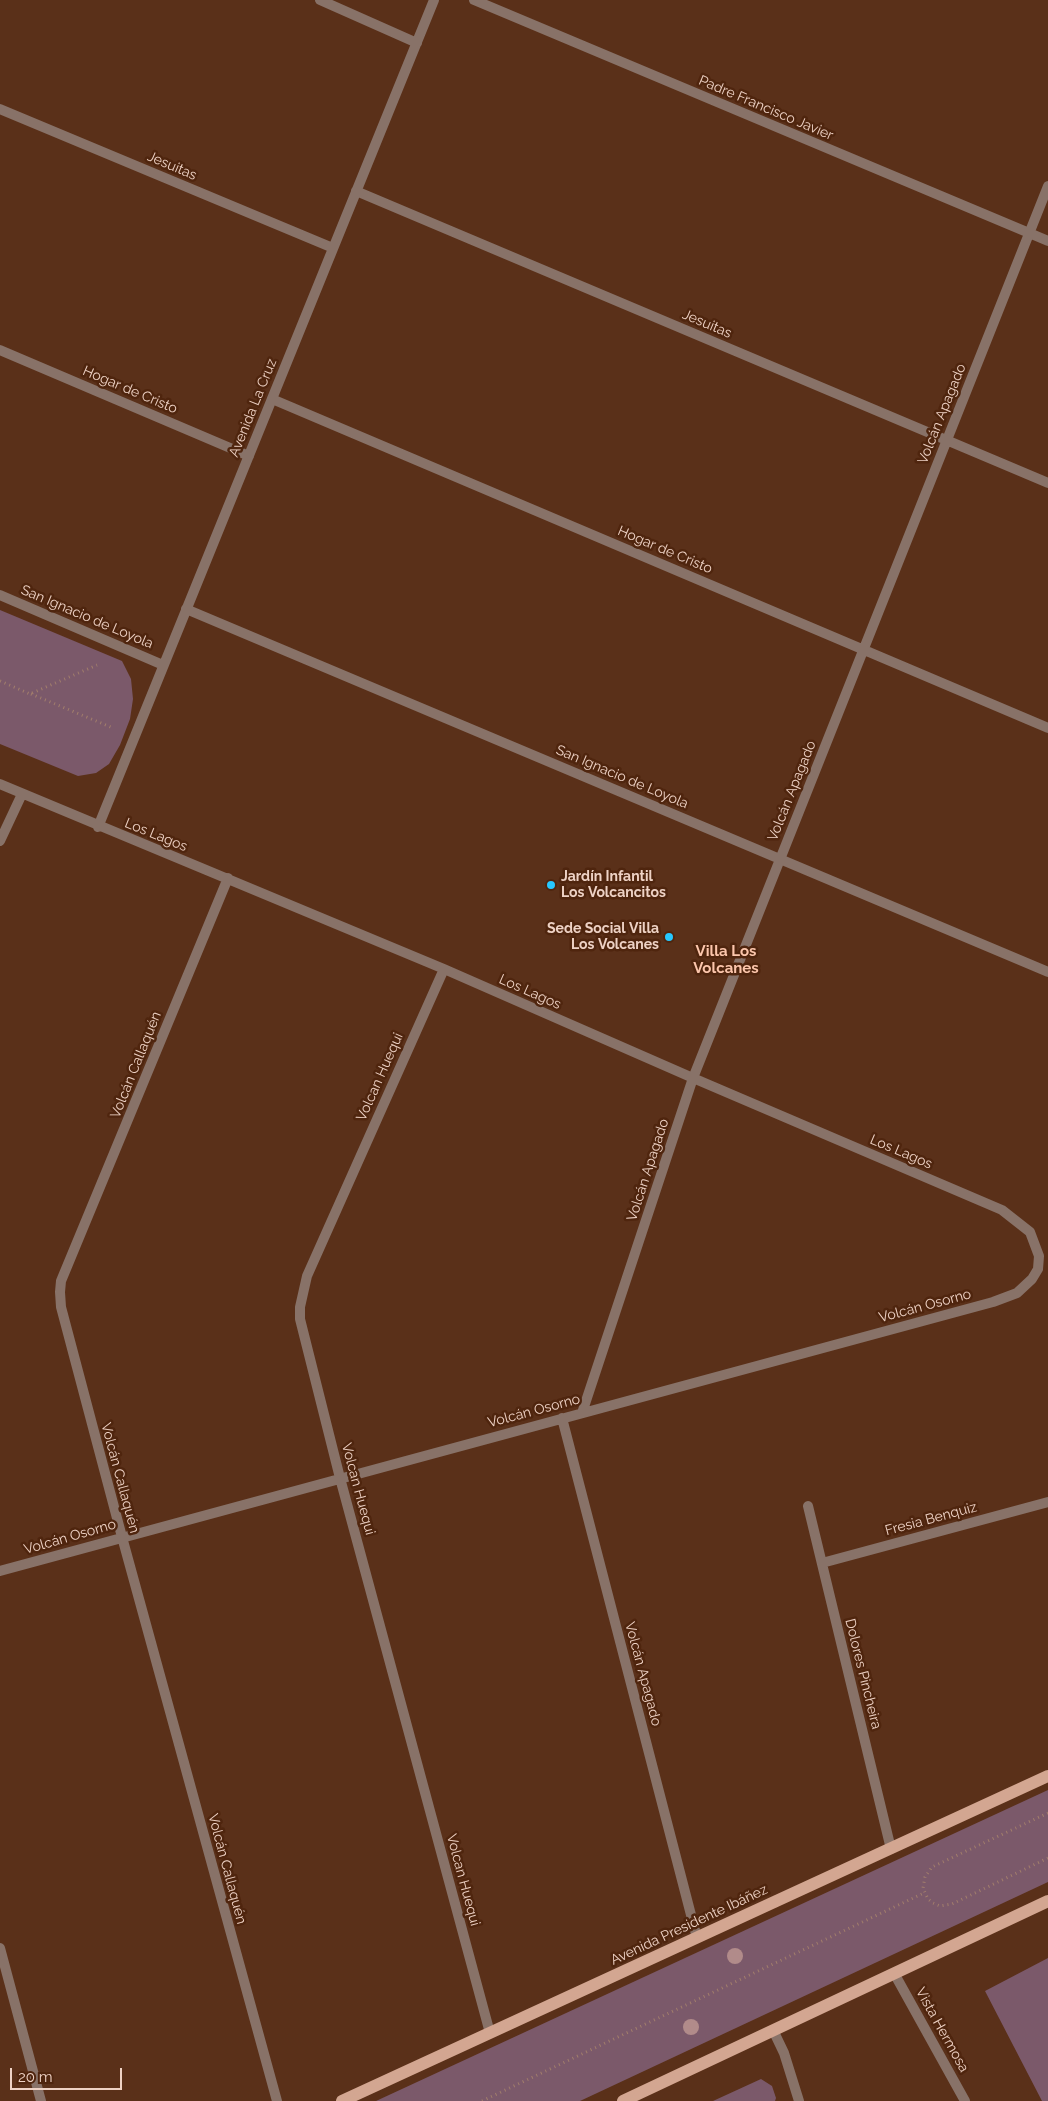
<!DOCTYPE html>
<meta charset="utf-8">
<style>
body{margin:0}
#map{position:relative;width:1048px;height:2101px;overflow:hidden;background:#5a3019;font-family:Raleway,sans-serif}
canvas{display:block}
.scale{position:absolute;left:10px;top:2068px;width:112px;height:22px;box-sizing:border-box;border:2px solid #eed2c5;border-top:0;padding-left:6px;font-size:15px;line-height:18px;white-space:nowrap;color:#eed2c5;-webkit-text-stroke:4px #4f250e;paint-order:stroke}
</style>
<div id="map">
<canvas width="1048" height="2101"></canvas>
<div class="scale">20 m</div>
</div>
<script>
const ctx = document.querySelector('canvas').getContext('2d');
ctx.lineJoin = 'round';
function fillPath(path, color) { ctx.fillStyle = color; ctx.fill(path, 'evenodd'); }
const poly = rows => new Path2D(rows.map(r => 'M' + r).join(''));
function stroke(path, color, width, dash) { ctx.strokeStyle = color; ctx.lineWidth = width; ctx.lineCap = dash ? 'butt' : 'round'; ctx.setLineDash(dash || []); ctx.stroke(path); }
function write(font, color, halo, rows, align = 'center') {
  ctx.font = font + ' Raleway,sans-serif'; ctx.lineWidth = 5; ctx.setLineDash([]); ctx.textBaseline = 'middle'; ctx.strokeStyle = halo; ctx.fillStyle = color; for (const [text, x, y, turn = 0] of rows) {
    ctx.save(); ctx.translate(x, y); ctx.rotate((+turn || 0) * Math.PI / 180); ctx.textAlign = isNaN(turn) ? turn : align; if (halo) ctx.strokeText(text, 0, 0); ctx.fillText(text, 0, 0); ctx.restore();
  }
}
const green = poly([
 [0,610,122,661,131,679,133,699,130,719,120,745,109,764,96,773,78,776,0,744],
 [1048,1790,1048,1882,580,2101,376,2101],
 [1048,1958,1048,2101,1042,2101,985,1991],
 [761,2079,772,2086,776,2098,775,2101,713,2101]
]);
const path = poly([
 [0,681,30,694,97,665],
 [31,694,113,728],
 [1048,1813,932,1867,925,1877,923,1888,928,1899,933,1903,940,1906,952,1904,1048,1858],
 [482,2101,924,1893]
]);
const lane = poly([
 [773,2030,784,2053,799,2101]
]);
const street = poly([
 [320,0,417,43],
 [474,0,1048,241],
 [0,109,333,248],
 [356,191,1048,483],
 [0,350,249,456],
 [272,399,1048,728],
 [0,595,163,665],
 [186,609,1048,972],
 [0,784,444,969,693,1078,1002,1210,1030,1232,1039,1256,1038,1269,1032,1279,1017,1293,993,1302,0,1571],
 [98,827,434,0],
 [0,841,22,794],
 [228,878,61,1281,60,1292,61,1307,122,1537,277,2101],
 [444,969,307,1276,300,1307,300,1319,340,1478,490,2033],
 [582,1413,693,1078,1048,186],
 [562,1418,697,1938],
 [808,1506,891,1849],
 [822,1563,1048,1502],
 [0,1948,41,2101],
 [894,1973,965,2101]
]);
const primary = poly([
 [342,2101,1048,1776],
 [623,2101,1048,1901]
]);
const trees = [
 [735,1956],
 [691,2027]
];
const markers = [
 [551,885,5,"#27c8ff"],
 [669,937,5,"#27c8ff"]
];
const streetNames = [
 ["Padre Francisco Javier",766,108,23],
 ["Jesuitas",172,166,23],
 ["Jesuitas",707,324,23],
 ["Hogar de Cristo",130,390,23],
 ["Avenida La Cruz",253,408,-68],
 ["Volcán Apagado",942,414,-68],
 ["Hogar de Cristo",665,550,23],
 ["San Ignacio de Loyola",87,617,23],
 ["San Ignacio de Loyola",622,777,23],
 ["Volcán Apagado",792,791,-68],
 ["Los Lagos",156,835,22],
 ["Los Lagos",530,992,24],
 ["Volcán Callaquén",136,1065,-68],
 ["Volcan Huequi",380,1077,-66],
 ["Los Lagos",901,1152,23],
 ["Volcán Apagado",648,1170,-72],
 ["Volcán Osorno",925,1306,-15],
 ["Volcán Osorno",534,1411,-15],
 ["Volcán Callaquén",120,1478,75],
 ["Volcan Huequi",358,1489,75],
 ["Fresia Benquiz",931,1519,-15],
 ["Volcán Osorno",70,1537,-16],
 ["Volcán Apagado",643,1674,75],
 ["Dolores Pincheira",863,1674,76],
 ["Volcán Callaquén",227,1869,75],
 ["Volcan Huequi",463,1880,75],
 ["Avenida Presidente Ibáñez",689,1925,-25],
 ["Vista Hermosa",942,2030,61]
];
const poiNames = [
 ["Jardín Infantil",561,877],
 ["Los Volcancitos",561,893],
 ["Sede Social Villa",659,929,"right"],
 ["Los Volcanes",659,945,"right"]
];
const neighbourhoodNames = [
 ["Villa Los",726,951],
 ["Volcanes",726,968]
];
fillPath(green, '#7b596a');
stroke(path, '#a27e6c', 3, [1, 4]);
stroke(lane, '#887268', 10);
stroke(street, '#887268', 10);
stroke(primary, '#d3a691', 12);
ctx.fillStyle = '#b18b8a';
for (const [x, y] of trees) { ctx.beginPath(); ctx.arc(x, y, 8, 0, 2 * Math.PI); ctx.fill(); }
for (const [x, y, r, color] of markers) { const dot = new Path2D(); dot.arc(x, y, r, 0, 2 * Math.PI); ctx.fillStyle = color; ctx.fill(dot); stroke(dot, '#4f250e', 2); }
write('14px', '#eed2c5', '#4f250e', streetNames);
write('bold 14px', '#eed2c5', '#4f250e', poiNames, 'left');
write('bold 15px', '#fcc6ac', '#4f250e', neighbourhoodNames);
</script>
